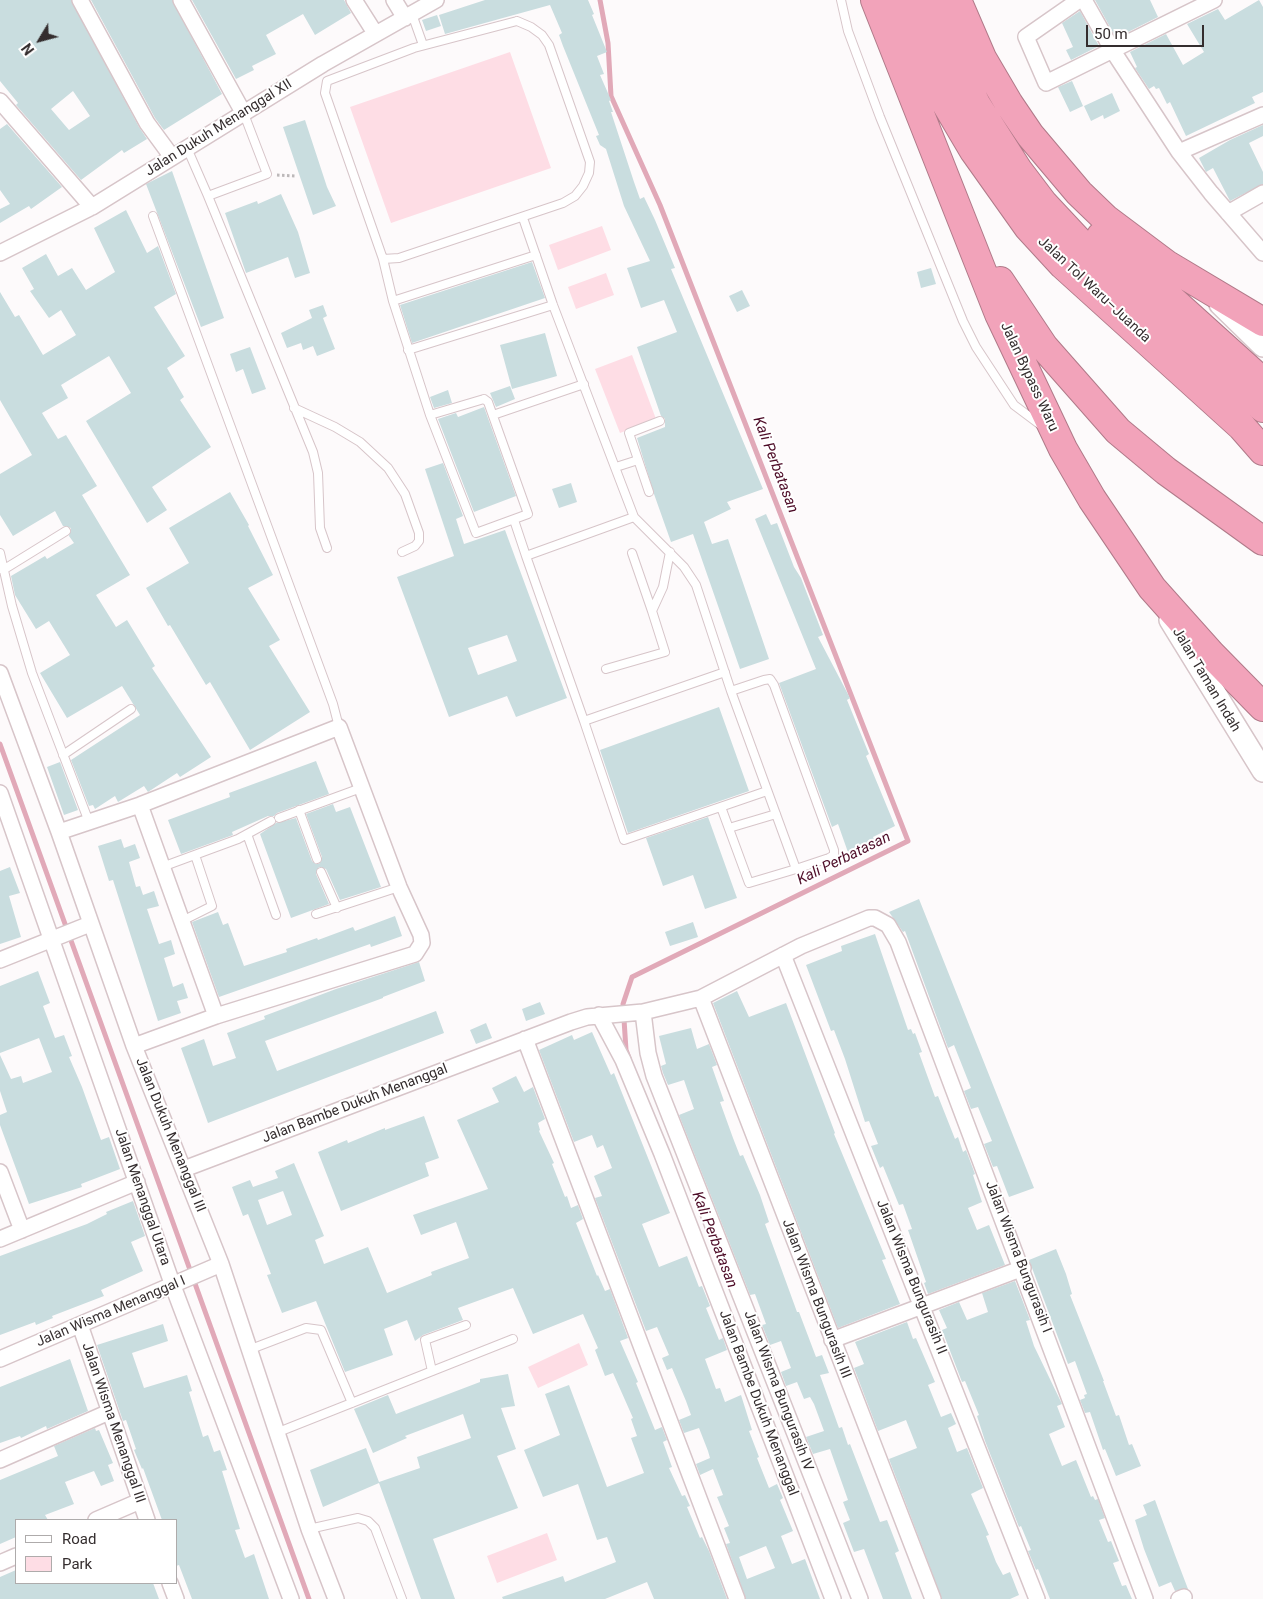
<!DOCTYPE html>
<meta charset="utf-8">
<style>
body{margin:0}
#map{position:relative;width:1263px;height:1599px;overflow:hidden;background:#fdfafb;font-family:Roboto,sans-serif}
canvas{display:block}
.legend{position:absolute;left:15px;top:1519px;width:162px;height:65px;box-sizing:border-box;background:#fff;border:1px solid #aeabab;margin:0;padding:6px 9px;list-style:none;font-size:15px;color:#342d2e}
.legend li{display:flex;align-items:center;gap:10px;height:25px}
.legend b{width:25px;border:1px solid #aeabab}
.north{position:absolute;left:15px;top:15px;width:50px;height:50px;-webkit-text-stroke:4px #fff;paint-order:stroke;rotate:233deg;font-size:14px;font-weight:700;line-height:20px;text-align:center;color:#342d2e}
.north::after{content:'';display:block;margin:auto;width:18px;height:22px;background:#342d2e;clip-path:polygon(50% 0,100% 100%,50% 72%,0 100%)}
.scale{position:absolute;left:1086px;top:25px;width:118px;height:22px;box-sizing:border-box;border:2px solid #342d2e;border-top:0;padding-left:6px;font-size:15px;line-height:18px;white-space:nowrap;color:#342d2e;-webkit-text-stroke:4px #fff;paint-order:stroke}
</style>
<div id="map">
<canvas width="1263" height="1599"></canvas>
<ul class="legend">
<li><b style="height:6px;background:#fff"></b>Road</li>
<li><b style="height:14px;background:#fedde5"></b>Park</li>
</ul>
<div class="north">N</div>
<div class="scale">50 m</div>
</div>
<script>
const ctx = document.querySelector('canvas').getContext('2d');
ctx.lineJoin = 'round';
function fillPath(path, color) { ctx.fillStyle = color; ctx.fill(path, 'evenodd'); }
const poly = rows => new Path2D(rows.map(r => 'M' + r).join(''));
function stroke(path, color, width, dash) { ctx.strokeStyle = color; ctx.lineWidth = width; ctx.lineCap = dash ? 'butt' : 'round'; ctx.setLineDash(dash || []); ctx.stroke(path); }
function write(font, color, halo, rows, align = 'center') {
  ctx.font = font + ' Roboto,sans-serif'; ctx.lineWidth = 4; ctx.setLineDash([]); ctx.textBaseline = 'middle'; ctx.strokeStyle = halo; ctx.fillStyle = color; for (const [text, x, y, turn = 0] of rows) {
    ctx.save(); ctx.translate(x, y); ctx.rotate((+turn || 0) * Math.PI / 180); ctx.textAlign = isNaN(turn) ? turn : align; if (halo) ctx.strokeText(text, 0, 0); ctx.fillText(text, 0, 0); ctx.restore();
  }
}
const green = poly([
 [510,52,551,168,391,223,350,107],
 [602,226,611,250,558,270,549,245],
 [606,273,614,295,576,309,568,287],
 [632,355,656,419,620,433,595,369],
 [579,1343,588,1365,538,1388,528,1367],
 [547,1533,557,1560,497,1583,487,1556]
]);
const stream = poly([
 [600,0,608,43,611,96,660,205,908,841,632,977,623,1004,626,1050,629,1058],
 [0,744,309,1599]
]);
const building = poly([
 [0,0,71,0,139,127,147,139,124,153,122,150,81,180,16,105,18,103,0,81],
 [73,91,90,116,69,130,51,109],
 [91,0,172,0,222,94,164,130,155,118],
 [192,0,344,0,351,13,315,35,303,14,266,35,276,54,252,66,254,70,236,79],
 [485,0,588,0,594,14,592,15,607,52,597,56,604,74,600,75,611,100,609,101,613,112,611,112,634,182,640,199,644,197,655,220,675,268,671,269,763,489,727,502,731,509,704,522,712,544,728,539,769,659,740,669,693,534,671,542,654,494,637,438,665,427,665,419,661,416,637,347,677,332,664,300,641,308,627,268,650,261,624,206,606,149,600,145,596,136,599,135,563,46,559,35,562,33,550,5,445,34,439,15],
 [1095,0,1150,0,1158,17,1116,38],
 [1259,0,1263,7,1263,92,1252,97,1255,103,1186,136,1170,102,1167,104,1159,88,1156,89,1154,86,1149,89,1135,68,1137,67,1130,52,1166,34,1183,65,1204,52,1187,24,1218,9,1225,20],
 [1080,11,1099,46,1071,60,1066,50,1073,47,1062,23],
 [437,15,441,26,426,31,422,20],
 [1072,81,1083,106,1070,112,1058,87],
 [1112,93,1120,111,1104,119,1103,115,1091,121,1084,106],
 [305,120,327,187,336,206,313,215,283,127],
 [7,124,62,187,31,209,29,206,0,223,0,209,10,204,0,190,0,129],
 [1263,125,1263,136,1249,143,1263,172,1263,184,1230,201,1213,168,1206,172,1199,158,1230,140],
 [172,171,224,318,201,327,146,184],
 [281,194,298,232,310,273,295,278,288,257,246,273,225,213,257,201,258,204],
 [126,210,147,253,158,246,176,294,154,307,185,356,167,368,184,397,180,400,211,447,152,487,167,510,147,523,86,421,131,393,109,356,61,385,68,398,42,413,58,439,66,435,97,486,82,495,130,575,96,595,116,627,127,620,155,666,152,668,211,757,180,777,177,773,148,792,144,786,118,802,115,796,95,809,93,805,89,806,71,760,140,715,122,686,67,718,40,673,70,655,49,621,36,629,15,595,11,576,45,556,47,559,74,543,69,536,71,528,63,526,55,511,13,536,0,515,0,474,32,455,0,400,0,292,15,317,19,315,43,355,76,335,61,310,49,318,30,291,34,289,22,268,46,254,58,276,72,268,86,290,115,272,94,228],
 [532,262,545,298,412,343,400,305],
 [931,268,936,284,921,288,917,272],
 [742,290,750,306,737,312,729,296],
 [323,305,327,316,323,318,335,349,317,356,313,346,303,350,301,343,287,348,281,333,312,318,309,310],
 [545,333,557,376,512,389,500,345],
 [250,347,266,389,252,394,243,369,236,372,230,354],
 [510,386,515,399,496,407,490,393],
 [448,390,452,403,434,408,430,397],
 [484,407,516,496,474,512,438,419,456,413,458,417],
 [443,463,463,516,456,519,464,544,505,530,567,698,516,717,507,696,449,717,397,577,454,556,425,469],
 [507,635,517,661,478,675,468,648],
 [571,483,577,502,559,508,552,489],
 [230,492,249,525,248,526,273,575,248,588,280,640,269,646,310,712,250,750,210,682,206,685,170,625,168,626,146,588,189,563,169,528],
 [766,514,771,525,777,523,794,567,801,578,823,635,818,637,850,698,847,700,869,754,866,756,895,826,873,837,877,848,850,858,838,824,832,827,779,683,816,669,755,519],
 [719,707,749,791,628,833,600,750],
 [316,761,329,794,277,813,274,816,268,816,232,832,233,835,181,854,168,820,230,797,229,793],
 [60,762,78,810,64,815,47,767],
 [333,804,336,812,350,807,381,887,340,900,326,869,319,867,316,874,329,904,291,918,260,834,276,823,296,818,312,861,316,864,319,864,322,857,306,814],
 [708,817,737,898,705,909,693,875,663,886,646,838],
 [121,839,124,848,135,844,140,858,129,862,136,887,140,886,143,895,154,891,159,906,147,909,159,944,171,940,175,954,164,958,173,987,183,983,188,998,177,1001,181,1013,158,1021,113,880,109,881,98,846],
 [10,867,20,893,9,896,21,937,0,944,0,871],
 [919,899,1034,1188,1009,1197,997,1166,993,1167,984,1144,992,1141,978,1107,971,1109,964,1091,971,1088,954,1045,948,1048,905,931,903,932,889,912],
 [218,912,223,925,228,923,244,966,287,952,286,949,317,938,318,940,353,927,355,931,395,916,402,936,371,947,370,944,219,997,192,922],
 [693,922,698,937,670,946,665,932],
 [875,934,908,1030,911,1029,913,1034,915,1033,922,1052,919,1053,935,1097,938,1096,955,1139,958,1137,963,1152,966,1150,975,1174,973,1175,982,1202,968,1208,977,1230,989,1225,1005,1265,928,1294,924,1283,926,1282,908,1230,912,1229,903,1204,899,1205,883,1166,880,1168,871,1146,878,1144,869,1121,865,1122,845,1059,834,1030,831,1031,806,965,842,951,841,946],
 [419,962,425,981,383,997,383,998,265,1041,277,1071,436,1011,444,1033,208,1123,181,1048,204,1039,213,1066,236,1058,227,1033,265,1019,264,1016,336,989],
 [38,971,50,1003,43,1006,55,1038,64,1035,72,1056,69,1057,82,1087,101,1140,109,1137,120,1169,81,1184,82,1187,29,1204,0,1125,0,1115,7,1112,0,1091,0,1055,11,1079,21,1076,23,1083,52,1072,39,1038,0,1053,0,986],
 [737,991,749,1017,786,1003,835,1133,834,1134,886,1259,882,1260,900,1304,838,1328,713,1003],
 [540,1002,545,1014,526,1021,522,1009],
 [486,1023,492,1038,476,1044,470,1030],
 [691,1028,697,1049,709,1044,717,1065,712,1067,724,1101,720,1102,733,1138,740,1156,743,1155,760,1195,769,1222,765,1224,797,1312,799,1312,816,1357,822,1355,829,1373,820,1375,839,1428,842,1427,848,1445,850,1444,880,1522,887,1520,899,1551,895,1553,912,1599,883,1599,864,1549,854,1552,843,1523,850,1520,843,1502,848,1500,830,1449,813,1454,806,1437,824,1431,814,1404,810,1397,804,1399,797,1382,786,1386,781,1372,791,1368,781,1341,770,1345,762,1325,766,1324,755,1294,750,1295,679,1115,694,1109,684,1080,668,1085,663,1073,661,1066,666,1064,659,1036],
 [592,1032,611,1075,614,1073,670,1213,642,1224,659,1267,687,1256,699,1287,702,1286,710,1306,706,1308,719,1340,723,1338,727,1350,705,1359,716,1389,720,1388,725,1402,741,1395,752,1430,749,1431,759,1457,757,1458,769,1488,777,1484,783,1498,780,1500,793,1531,781,1536,792,1564,805,1559,820,1599,746,1599,726,1544,730,1543,724,1528,729,1526,717,1497,723,1495,713,1469,700,1475,696,1464,710,1458,708,1451,699,1428,684,1433,679,1420,691,1415,686,1401,672,1368,667,1370,662,1358,669,1355,657,1327,646,1331,595,1198,602,1196,594,1176,612,1168,603,1145,597,1148,592,1135,574,1142,539,1050,572,1035,574,1040],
 [766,1546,775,1568,747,1579,739,1557],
 [516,1076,524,1092,533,1087,545,1119,538,1123,540,1130,539,1131,554,1163,552,1164,565,1197,567,1196,571,1208,578,1205,583,1219,576,1223,597,1276,598,1275,605,1291,610,1289,628,1338,620,1341,638,1382,636,1383,655,1430,662,1427,667,1440,663,1442,672,1467,669,1468,682,1496,685,1495,690,1506,687,1507,700,1538,702,1537,709,1551,727,1599,654,1599,647,1582,605,1599,503,1599,502,1597,563,1576,565,1582,616,1562,607,1537,597,1540,578,1484,543,1497,524,1450,560,1435,545,1394,569,1385,607,1487,644,1473,631,1438,637,1436,631,1419,633,1418,613,1373,605,1376,595,1350,598,1348,583,1314,533,1334,513,1288,458,1308,463,1320,423,1335,415,1341,407,1320,384,1329,393,1355,345,1372,316,1301,282,1313,267,1275,271,1274,248,1214,243,1216,232,1187,250,1180,253,1187,278,1178,275,1171,294,1163,324,1236,315,1240,324,1264,368,1247,387,1293,432,1275,431,1272,469,1258,456,1222,421,1235,413,1215,488,1189,457,1120,499,1102,492,1088],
 [283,1191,292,1215,267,1225,258,1200],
 [424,1116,439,1158,425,1163,429,1176,341,1211,318,1152,347,1140,348,1143,385,1128,385,1130],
 [133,1201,145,1236,131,1242,143,1271,101,1290,104,1296,52,1316,53,1318,36,1325,35,1322,0,1335,0,1256,87,1224,107,1214,106,1212],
 [1056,1249,1066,1274,1072,1294,1070,1295,1104,1381,1103,1381,1116,1416,1119,1415,1129,1445,1132,1444,1141,1466,1116,1476,1105,1449,1103,1450,1090,1412,1085,1413,1080,1400,1085,1398,1084,1395,1087,1394,1075,1361,1068,1364,1029,1260],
 [1015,1281,1030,1320,1026,1321,1034,1346,1062,1404,1057,1406,1065,1427,1049,1434,1062,1466,1076,1460,1091,1497,1093,1496,1095,1500,1098,1499,1105,1518,1099,1520,1108,1542,1111,1541,1119,1561,1113,1563,1122,1586,1126,1585,1132,1599,1050,1599,1038,1569,1036,1570,1028,1551,1031,1550,1021,1526,1019,1527,985,1441,977,1416,979,1415,965,1381,962,1382,942,1330,947,1328,939,1310,959,1302,967,1320,988,1312,982,1293],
 [907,1322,913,1339,916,1338,935,1382,928,1385,941,1417,951,1413,956,1424,948,1428,957,1452,967,1448,983,1488,971,1494,989,1535,986,1536,996,1562,1003,1575,1010,1572,1019,1595,1010,1599,942,1599,889,1459,917,1448,906,1420,878,1431,854,1368,864,1364,855,1342],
 [163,1324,168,1341,132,1353,144,1388,187,1375,192,1391,189,1392,203,1437,208,1435,214,1452,220,1450,227,1470,222,1471,240,1529,235,1530,245,1558,254,1554,269,1599,192,1599,179,1565,176,1566,176,1520,162,1520,143,1468,142,1469,134,1450,136,1449,126,1420,123,1421,97,1345],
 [70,1359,88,1411,47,1429,46,1426,21,1438,20,1436,0,1443,0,1387],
 [508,1374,515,1406,501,1408,516,1449,497,1456,518,1508,433,1539,455,1599,421,1599,379,1483,323,1507,310,1470,366,1448,379,1482,420,1468,417,1457,471,1438,463,1414,405,1436,407,1438,373,1453,354,1409,388,1395,396,1414,480,1382,480,1379],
 [95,1428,96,1431,99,1430,113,1463,108,1465,114,1481,101,1486,94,1471,65,1482,74,1504,45,1515,48,1520,16,1520,16,1537,0,1544,0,1480,58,1456,54,1446],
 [1155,1500,1175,1555,1188,1589,1175,1591,1171,1582,1159,1587,1144,1549,1135,1520,1147,1515,1143,1505],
 [16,1570,16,1583,153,1583,159,1599,0,1599,0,1577]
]);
const path = poly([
 [277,175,295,176]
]);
const lane = poly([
 [841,0,848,31,880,117,963,321,976,347,1014,405,1042,426],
 [412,14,423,45],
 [517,21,531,27,542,35,549,45,590,162,589,173,583,186,575,196,563,203,399,258,383,259,325,93,327,81,414,48,517,21],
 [244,114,267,174,208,196,313,452,318,473,320,528,327,548],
 [187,148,208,196],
 [153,216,333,704,339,727],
 [523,218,553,305,634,517,684,567,696,585,731,691,796,869,829,858,834,855,834,850,774,685,770,679,764,680,731,691],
 [383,259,393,301,536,255],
 [393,301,430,415],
 [408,350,553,305],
 [484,399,488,402,528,514,476,533,430,415,484,399],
 [294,408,335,427,360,442,388,468,405,494,419,533,419,541,415,546,402,552],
 [493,415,584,384],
 [616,467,638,460],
 [649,492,629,433,660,421],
 [634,517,526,556,584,721,725,672],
 [514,520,526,556],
 [0,553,12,606,32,673,89,822],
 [632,553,652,611],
 [3,570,66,531],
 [606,669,665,652,652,611,663,587,670,552],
 [584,721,624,840,767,791],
 [63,755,131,709],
 [721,807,749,883,796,869],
 [299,810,317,859],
 [279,818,361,788],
 [729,828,776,814],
 [247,834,276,915],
 [162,867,238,839,271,821],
 [321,872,337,908],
 [316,914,399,887],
 [182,921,212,906,195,855],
 [251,1349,306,1328,321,1330,352,1403],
 [432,1371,425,1340,466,1325],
 [276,1433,513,1339],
 [309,1529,358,1518,368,1521,375,1528,402,1599]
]);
const street = poly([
 [80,0,147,123,172,157],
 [181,0,244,114],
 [354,0,375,33],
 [394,0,405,18],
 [1079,0,1026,37,1046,83,1214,0],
 [1084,0,1113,51,1179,152,1211,193,1263,253],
 [0,101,92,207],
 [1179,152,1263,115],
 [1228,213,1263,193],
 [0,253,92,207,323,64,436,0],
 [0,673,59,832,134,1046,221,1264,309,1529,336,1599],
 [0,793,173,1286,291,1599],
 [140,805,216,1016],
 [59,832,140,805,339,727,399,887,421,935,422,943,415,954,216,1016,134,1046],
 [783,955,1037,1599],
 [0,960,90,924],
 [701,998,933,1599],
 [643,1012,648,1053,654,1076,860,1599],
 [599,1015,623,1060,662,1154,833,1599],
 [525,1039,737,1599],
 [184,1169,571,1022,587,1017,643,1012,701,998,801,946,869,918,875,918,888,925,898,942,1145,1599],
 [0,1172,22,1230],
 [0,1239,137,1182],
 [80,1325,147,1520],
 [832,1340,1023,1268],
 [0,1359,221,1264],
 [0,1460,109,1412],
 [96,1520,140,1501],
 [0,1563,16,1556],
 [170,1583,176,1599],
 [1179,1599,1184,1597]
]);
const secondary = poly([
 [1220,304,1263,346],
 [1170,620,1263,771]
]);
const highway = poly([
 [875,0,999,314,1063,449,1092,499,1152,588,1211,654,1263,707],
 [900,0,945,102,974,151,1028,227,1063,265,1242,427,1263,451],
 [928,0,944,39,976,104,1018,170,1043,203,1100,264,1263,408],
 [957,0,982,58,1009,104,1030,135,1079,193,1106,219,1166,264,1263,322],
 [1101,236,1263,382],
 [1000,281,1044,347,1118,431,1166,471,1263,541]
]);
const streetNames = [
 ["Jalan Dukuh Menanggal XII",219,128,-32],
 ["Jalan Tol Waru–Juanda",1094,290,43],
 ["Jalan Bypass Waru",1029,377,65],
 ["Jalan Taman Indah",1206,680,59],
 ["Jalan Bambe Dukuh Menanggal",355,1104,-21],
 ["Jalan Dukuh Menanggal III",170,1135,68],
 ["Jalan Menanggal Utara",142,1197,71],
 ["Jalan Wisma Bungurasih I",1018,1257,69],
 ["Jalan Wisma Bungurasih II",911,1277,68],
 ["Jalan Wisma Bungurasih III",816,1299,69],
 ["Jalan Wisma Menanggal I",111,1312,-23],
 ["Jalan Wisma Bungurasih IV",778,1391,69],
 ["Jalan Bambe Dukuh Menanggal",758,1403,69],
 ["Jalan Wisma Menanggal III",113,1423,71]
];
const waterNames = [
 ["Kali Perbatasan",775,465,69],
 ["Kali Perbatasan",844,859,-26],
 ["Kali Perbatasan",714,1240,69]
];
fillPath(green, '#fedde5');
stroke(stream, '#e1a9b8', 5);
fillPath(building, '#c9dddf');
stroke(lane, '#d7c5c9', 10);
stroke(street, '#d7c5c9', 18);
stroke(secondary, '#d7c5c9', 24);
stroke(highway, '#b07a89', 30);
stroke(path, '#bcb8b9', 3, [2.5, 2.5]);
stroke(lane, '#fff', 8);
stroke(street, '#fff', 15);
stroke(secondary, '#fff', 21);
stroke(highway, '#f2a3ba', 28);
write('14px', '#342d2e', '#fff', streetNames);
write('italic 15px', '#4e0d28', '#fff', waterNames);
</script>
